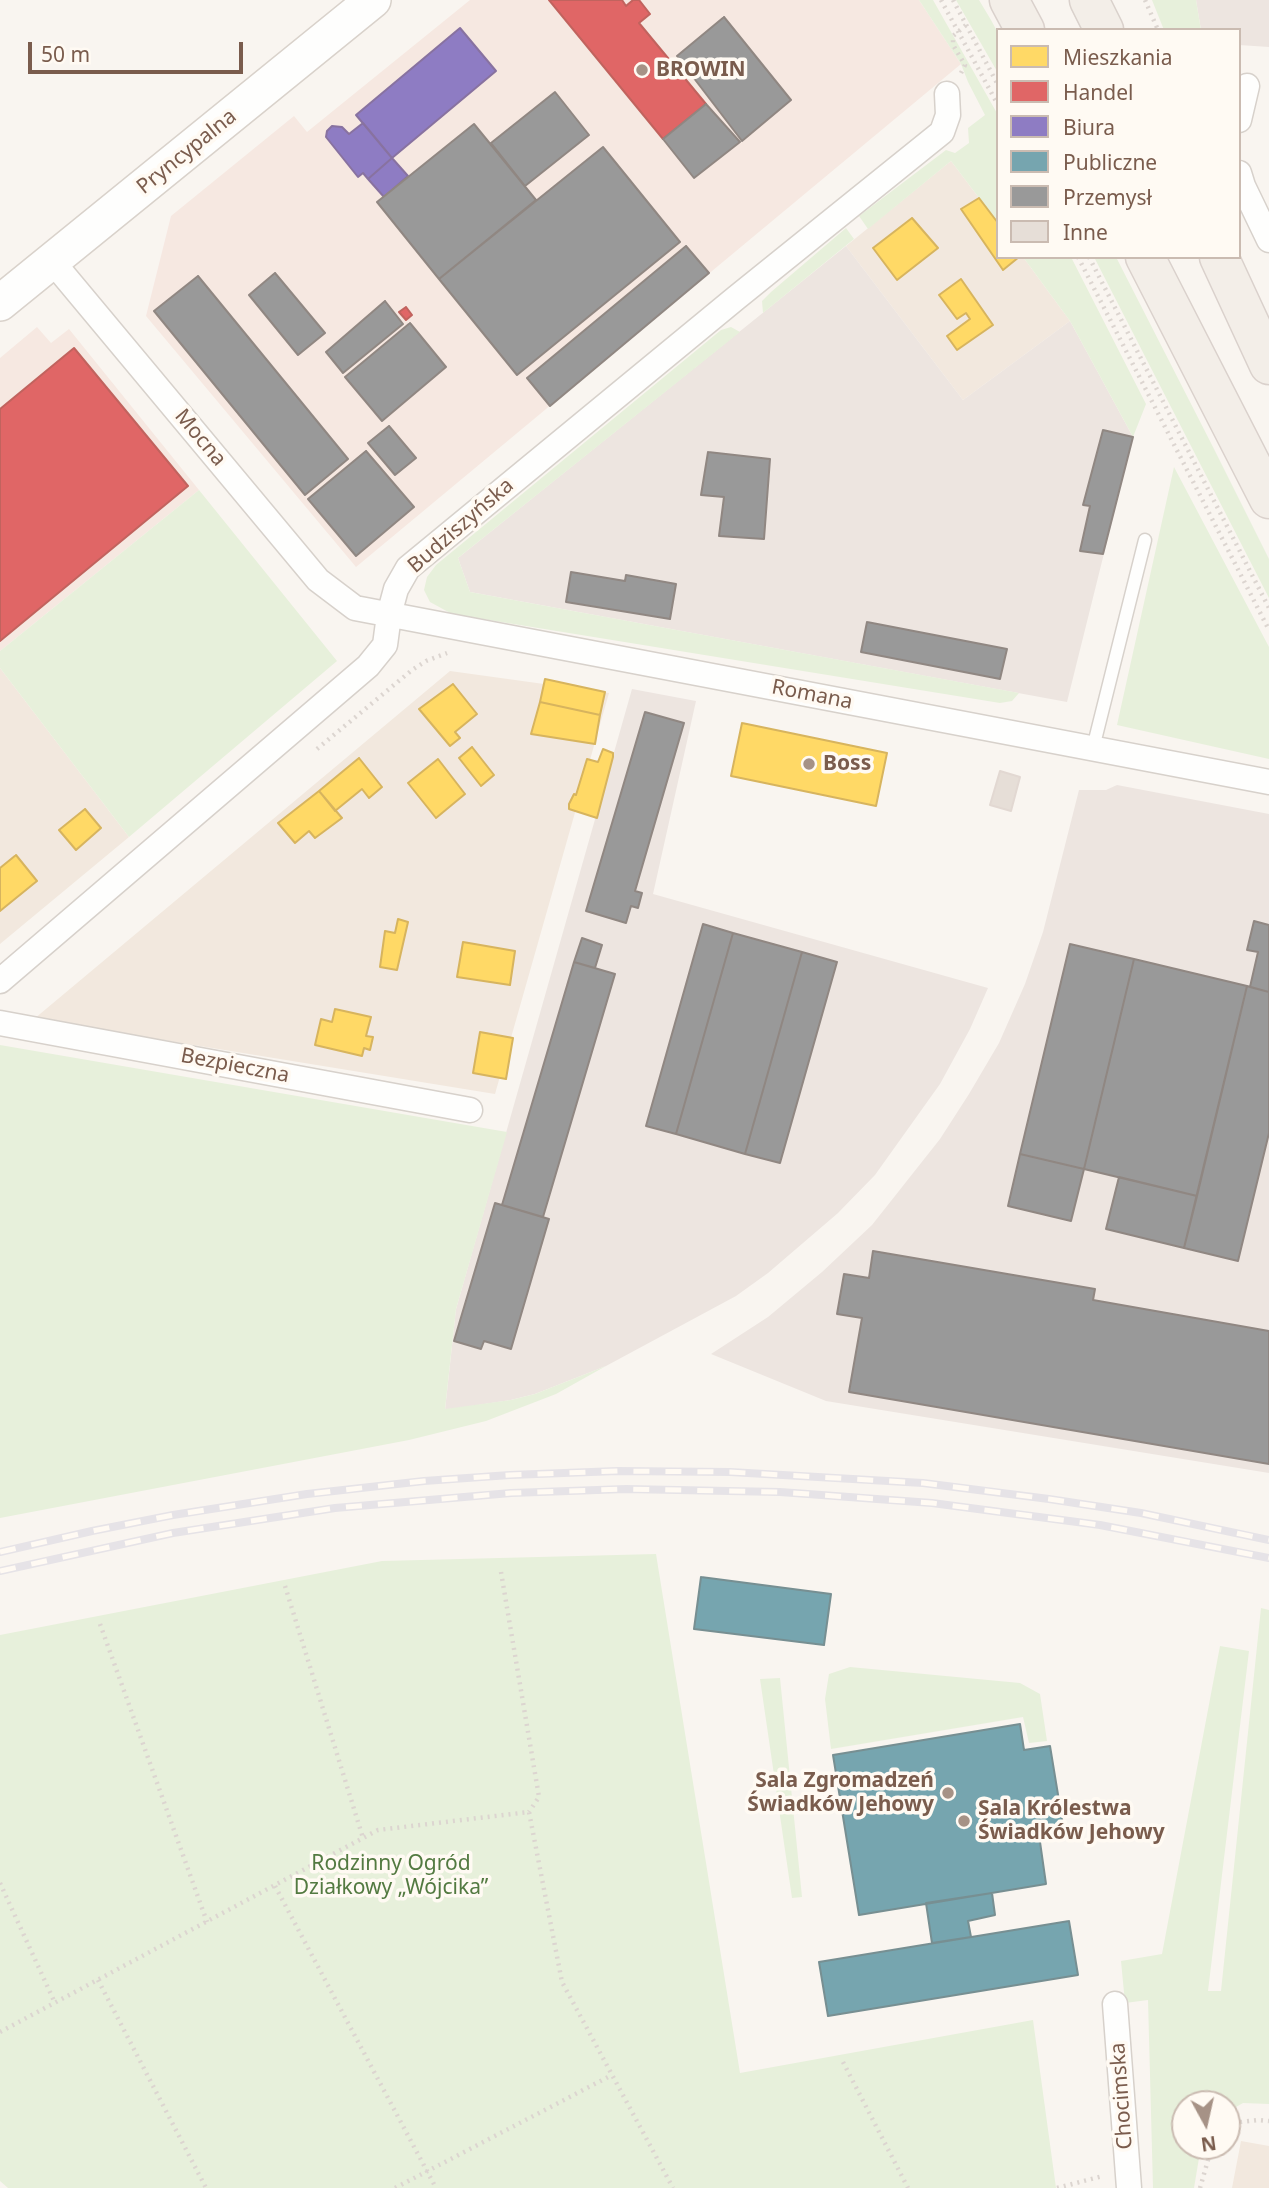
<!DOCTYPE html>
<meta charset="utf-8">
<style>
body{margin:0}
#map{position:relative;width:1269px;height:2188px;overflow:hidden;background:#f9f5f0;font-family:"Noto Sans",sans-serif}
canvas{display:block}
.legend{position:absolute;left:996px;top:28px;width:245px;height:231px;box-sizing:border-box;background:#fffaf3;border:2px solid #cabbb1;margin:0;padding:9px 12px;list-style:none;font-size:21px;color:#7a5c4d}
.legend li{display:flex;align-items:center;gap:14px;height:35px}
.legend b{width:35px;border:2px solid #cabbb1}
.north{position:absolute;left:1171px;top:2090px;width:70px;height:70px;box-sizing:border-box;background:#fffaf3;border:2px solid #cabbb1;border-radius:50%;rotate:172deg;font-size:19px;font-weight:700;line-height:28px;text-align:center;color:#7a5c4d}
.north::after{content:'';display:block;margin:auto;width:24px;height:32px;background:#a69286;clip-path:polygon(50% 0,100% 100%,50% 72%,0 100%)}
.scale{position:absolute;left:28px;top:42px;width:215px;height:32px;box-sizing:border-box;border:4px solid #7a5c4d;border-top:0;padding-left:9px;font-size:21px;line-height:24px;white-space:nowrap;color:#7a5c4d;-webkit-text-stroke:5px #fffaf3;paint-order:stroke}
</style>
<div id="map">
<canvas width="1269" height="2188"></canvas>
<ul class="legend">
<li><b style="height:19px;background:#ffd966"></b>Mieszkania</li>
<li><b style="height:19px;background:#e06666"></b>Handel</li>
<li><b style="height:19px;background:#8e7cc3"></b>Biura</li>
<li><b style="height:19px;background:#76a5af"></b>Publiczne</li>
<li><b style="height:19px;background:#999"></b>Przemysł</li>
<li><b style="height:19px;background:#e6ded7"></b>Inne</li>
</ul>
<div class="north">N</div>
<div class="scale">50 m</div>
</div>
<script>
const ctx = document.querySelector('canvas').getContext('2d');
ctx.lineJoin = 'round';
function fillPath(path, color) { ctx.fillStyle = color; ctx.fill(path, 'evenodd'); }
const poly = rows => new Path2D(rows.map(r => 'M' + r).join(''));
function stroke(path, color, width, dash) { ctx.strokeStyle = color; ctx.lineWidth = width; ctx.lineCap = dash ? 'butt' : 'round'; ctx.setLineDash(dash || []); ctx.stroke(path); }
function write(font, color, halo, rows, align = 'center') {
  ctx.font = font + ' "Noto Sans",sans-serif'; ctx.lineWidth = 7; ctx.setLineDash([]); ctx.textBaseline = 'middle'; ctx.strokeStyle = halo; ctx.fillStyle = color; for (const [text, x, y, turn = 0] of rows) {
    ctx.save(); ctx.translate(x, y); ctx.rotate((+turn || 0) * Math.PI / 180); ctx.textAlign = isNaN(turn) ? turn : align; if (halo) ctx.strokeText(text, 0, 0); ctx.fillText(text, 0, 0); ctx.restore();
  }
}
const residential = poly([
 [951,161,998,223,998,257,1023,257,1070,321,963,400,846,246],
 [0,668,129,837,0,944],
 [450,671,609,693,495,1094,34,1019],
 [1241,2141,1269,2146,1269,2188,1232,2188]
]);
const commercial = poly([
 [470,0,919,0,961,64,356,567,146,316,171,216,294,116,307,132],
 [37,327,51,343,69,329,199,490,0,651,0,358]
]);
const industrial = poly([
 [1196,0,1269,0,1269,47,1239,45,1239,30,1201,30],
 [846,246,963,400,1070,321,1133,437,1067,702,470,592,458,558],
 [632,689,696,701,653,894,988,988,970,1029,940,1084,875,1175,838,1213,768,1273,736,1296,606,1366,535,1394,511,1400,445,1410,456,1309],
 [1117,785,1269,814,1269,1473,826,1401,711,1354,768,1317,822,1272,872,1225,940,1139,969,1094,999,1043,1025,984,1043,932,1079,790,1106,790]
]);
const green = poly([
 [919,0,933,0,998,115,998,223,951,161,868,229,859,216,946,150,955,153,969,143,968,128,985,115,968,82,961,64],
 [956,0,979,0,991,20,998,33,998,73],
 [1152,0,1196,0,1201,30,1164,30],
 [846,228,854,239,763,313,762,301,771,292],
 [1023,257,1071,257,1146,404,1133,437,1070,321],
 [1094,257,1116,257,1213,447,1269,559,1269,598],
 [731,327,740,332,458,558,470,592,1019,693,1012,701,1000,703,452,614,430,602,424,590,427,577,436,565,721,330],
 [1174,467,1269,647,1269,759,1117,725],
 [199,490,337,661,129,837,0,668,0,651],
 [0,1045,507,1132,456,1309,445,1409,511,1400,535,1394,606,1366,556,1394,486,1421,409,1440,0,1518],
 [656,1554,740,2073,1033,2020,1056,2188,8,2188,0,2181,0,1635,382,1561],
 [1261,1608,1269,1610,1269,2104,1243,2103,1227,2112,1227,2104,1185,2104,1185,2146,1201,2146,1194,2188,1153,2188,1148,2000,1125,2003,1121,1961,1162,1954,1220,1646,1249,1651,1208,1991,1221,1991],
 [850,1667,1020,1683,1040,1694,1047,1741,1029,1743,1023,1717,831,1749,825,1699,829,1674],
 [780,1678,802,1897,792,1898,760,1679]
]);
const homes = poly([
 [979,198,998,223,998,257,1019,257,1003,270,961,209,979,198],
 [912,218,938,248,897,280,873,248,912,218],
 [961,279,993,325,957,350,947,336,970,319,966,313,957,319,939,295,961,279],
 [545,679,605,692,600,715,540,702,545,679],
 [453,684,477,714,455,732,460,738,450,746,419,709,453,684],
 [540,702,600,715,595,744,531,734,540,702],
 [742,723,887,753,876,806,731,776,742,723],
 [472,747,494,775,481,786,459,758,472,747],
 [603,749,613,753,613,757,597,818,569,809,569,804,574,794,576,795,587,759,598,762,603,749],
 [359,758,382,787,369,798,362,789,335,811,319,791,359,758],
 [438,759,465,794,436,818,408,783,438,759],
 [319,791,342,818,315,838,309,831,295,843,278,823,319,791],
 [85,809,101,828,76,850,59,830,85,809],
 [16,855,37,881,0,911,0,868,16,855],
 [398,919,408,922,397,970,380,967,385,931,395,933,398,919],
 [463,942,515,951,510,985,457,977,463,942],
 [335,1009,371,1017,366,1036,373,1037,370,1050,364,1048,362,1056,315,1045,321,1019,332,1022,335,1009],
 [480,1032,513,1038,506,1079,473,1073,480,1032]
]);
const shops = poly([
 [549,0,622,0,626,6,633,0,639,0,650,14,639,23,706,104,663,139,549,0],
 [406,307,412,315,406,320,399,312,406,307],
 [74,348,188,486,0,641,0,409,74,348]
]);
const offices = poly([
 [460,28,496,71,392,158,356,115,460,28],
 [363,123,392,158,368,179,363,173,358,177,326,137,327,131,332,126,342,127,349,134,363,123],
 [392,158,408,176,384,197,368,179,392,158]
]);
const public = poly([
 [701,1577,831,1594,824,1645,694,1629,701,1577],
 [1020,1724,1024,1750,1050,1746,1064,1831,1039,1835,1046,1884,859,1915,833,1755,1020,1724],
 [992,1893,995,1915,968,1921,971,1937,932,1943,926,1903,992,1893],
 [1069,1921,1078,1975,828,2016,819,1962,1069,1921]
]);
const industry = poly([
 [724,17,791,100,742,141,677,56,724,17],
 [555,92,589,135,525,186,491,143,555,92],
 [706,104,740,142,694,178,663,139,706,104],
 [474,124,536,200,439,279,377,202,474,124],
 [603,147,680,242,517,375,439,279,603,147],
 [686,246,709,273,550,406,527,378,686,246],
 [275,273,325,333,298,355,249,295,275,273],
 [198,276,348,459,305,495,154,311,198,276],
 [385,301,403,324,343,373,326,352,385,301],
 [410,323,446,367,382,421,345,377,410,323],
 [389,426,416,458,395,475,368,443,389,426],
 [1103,430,1133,437,1103,554,1080,551,1090,506,1083,505,1103,430],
 [366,451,414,507,356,556,308,499,366,451],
 [708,452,770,459,764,539,719,536,724,497,701,495,708,452],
 [571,572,625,581,626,575,676,584,670,619,566,602,571,572],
 [867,622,1007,649,1000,679,861,652,867,622],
 [645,712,684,723,635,891,642,893,638,908,631,906,626,923,586,911,645,712],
 [1254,921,1269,925,1269,992,1250,987,1258,952,1247,950,1254,921],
 [703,924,733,933,676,1134,646,1126,703,924],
 [733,933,802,952,745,1154,676,1134,733,933],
 [582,938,602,945,595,968,574,962,582,938],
 [1070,944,1134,959,1084,1169,1020,1154,1070,944],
 [802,952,837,962,780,1163,745,1154,802,952],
 [1134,959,1247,986,1197,1196,1084,1169,1134,959],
 [574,962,615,974,543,1217,502,1205,574,962],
 [1247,986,1269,992,1269,1133,1238,1261,1184,1248,1247,986],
 [1020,1154,1084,1169,1071,1221,1008,1206,1020,1154],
 [1119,1177,1197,1196,1184,1248,1106,1229,1119,1177],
 [495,1203,549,1219,511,1349,484,1341,481,1349,454,1341,495,1203],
 [873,1251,1095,1289,1093,1300,1269,1331,1269,1464,849,1392,862,1318,837,1314,844,1274,869,1278,873,1251]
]);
const building = poly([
 [1000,771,1020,777,1011,811,990,805,1000,771]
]);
const path = poly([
 [941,0,998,105],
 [953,0,998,85],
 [1145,0,1158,30],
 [961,73,965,65,953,45,953,36,966,25],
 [1078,257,1269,630],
 [1089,257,1269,608],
 [317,749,412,670,426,661,447,653],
 [501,1572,539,1797,529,1812],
 [285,1586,363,1838],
 [100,1624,207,1922],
 [0,1883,55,2003],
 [275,1886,436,2188],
 [98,1980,206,2188],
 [0,2032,378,1830,529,1812,562,1982,673,2188],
 [843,2062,908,2188],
 [1227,2126,1232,2123,1259,2120,1269,2121],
 [395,2188,612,2075],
 [1057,2188,1103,2176],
 [1200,2188,1212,2146]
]);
const lane = poly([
 [1093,748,1145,540]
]);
const street = poly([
 [1239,120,1247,86],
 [1239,173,1243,186,1269,240],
 [52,261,318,580,355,608,1269,782],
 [0,981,368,666,385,645,389,615,396,589,408,568,736,298,942,132,948,115,947,94],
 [0,1023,470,1110],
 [1115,2004,1129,2188]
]);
const secondary = poly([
 [0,303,373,0]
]);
const primary = poly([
 [1009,0,1025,30],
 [1089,0,1104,30],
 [1145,257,1269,499],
 [1219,257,1269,365]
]);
const rail = poly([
 [0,1552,92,1531,173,1515,307,1494,424,1481,510,1475,618,1471,730,1472,923,1483,1049,1499,1141,1513,1269,1540],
 [0,1571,173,1533,335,1508,511,1493,626,1489,780,1492,932,1503,1100,1525,1269,1558]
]);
const markers = [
 [642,70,7,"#a69286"],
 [809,764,7,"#a69286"],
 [948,1793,7,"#a69286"],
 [964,1821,7,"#a69286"]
];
const poiNames = [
 ["BROWIN",656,70],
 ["Boss",823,764],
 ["Sala Zgromadzeń",934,1781,"right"],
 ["Świadków Jehowy",934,1805,"right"],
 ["Sala Królestwa",978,1809],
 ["Świadków Jehowy",978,1833]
];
const streetNames = [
 ["Pryncypalna",187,152,-39],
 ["Mocna",200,438,50],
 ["Budziszyńska",461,526,-41],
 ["Romana",812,695,11],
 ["Bezpieczna",235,1066,11],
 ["Chocimska",1122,2096,-94]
];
const parkNames = [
 ["Rodzinny Ogród",391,1864],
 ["Działkowy „Wójcika”",391,1888]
];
fillPath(residential, '#f2e8de');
fillPath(commercial, '#f6e8e1');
fillPath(industrial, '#ede5e0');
fillPath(green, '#e7f0db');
fillPath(homes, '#ffd966');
stroke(homes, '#d7b45e', 2);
fillPath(shops, '#e06666');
stroke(shops, '#c1635e', 2);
fillPath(offices, '#8e7cc3');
stroke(offices, '#8872a0', 2);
fillPath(public, '#76a5af');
stroke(public, '#778f92', 2);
fillPath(industry, '#999');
stroke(industry, '#908782', 2);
fillPath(building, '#e6ded7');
stroke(building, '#e2d8d2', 2);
stroke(lane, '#d7d1cb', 15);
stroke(street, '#d7d1cb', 27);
stroke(secondary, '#d9d2cb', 38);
stroke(primary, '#dad1cc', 41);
stroke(path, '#dcd5d0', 4.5, [2, 5]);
stroke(lane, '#fefefd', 12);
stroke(street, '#fefefd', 24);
stroke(secondary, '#fefefd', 35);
stroke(primary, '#f3eee8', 38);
stroke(rail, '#e6e3e7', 8);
stroke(rail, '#fffaf3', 5, [16]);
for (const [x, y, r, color] of markers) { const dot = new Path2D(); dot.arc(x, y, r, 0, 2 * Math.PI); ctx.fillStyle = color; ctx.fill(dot); stroke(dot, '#fffaf3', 2.5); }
write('bold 21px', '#7a5c4d', '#fffaf3', poiNames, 'left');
write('21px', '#7a5c4d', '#fffaf3', streetNames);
write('21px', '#537a41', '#fffaf3', parkNames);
</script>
